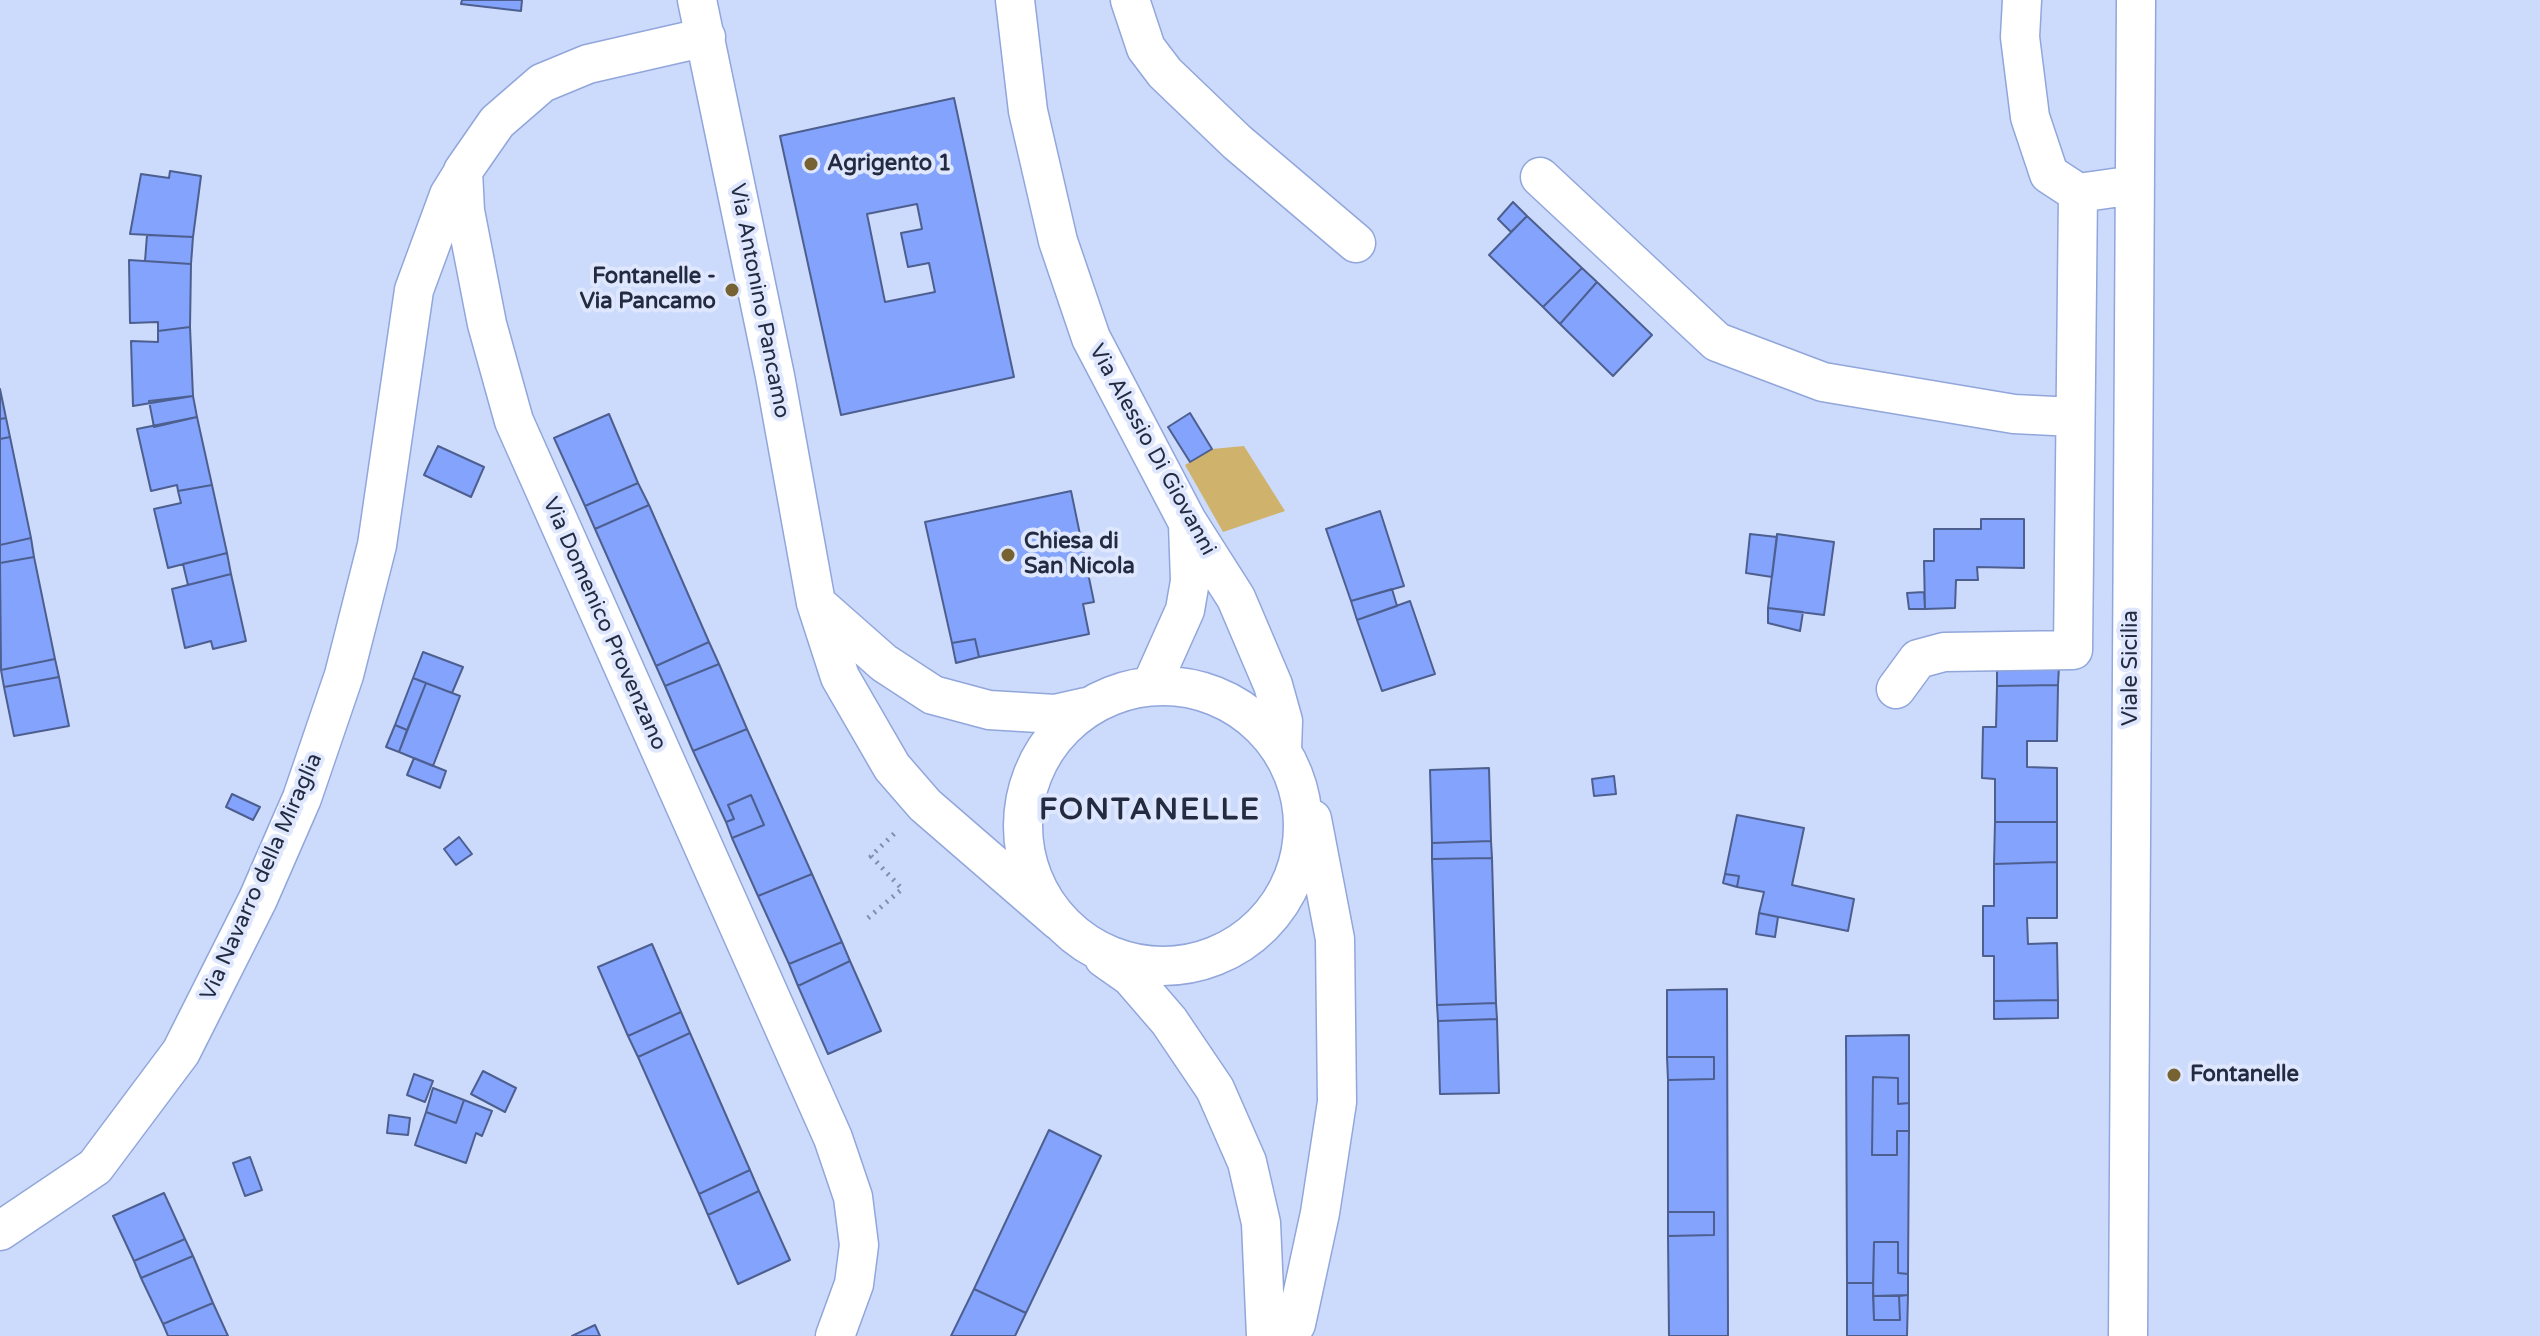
<!DOCTYPE html>
<style>
body{margin:0}
canvas{display:block;background:#ccdafb}
</style>
<canvas width="2540" height="1336"></canvas>
<script>
const ctx = document.querySelector('canvas').getContext('2d');
ctx.lineJoin = 'round';
function fillPath(path, color) { ctx.fillStyle = color; ctx.fill(path, 'evenodd'); }
const poly = rows => new Path2D(rows.map(r => 'M' + r).join(''));
function stroke(path, color, width, dash) { ctx.strokeStyle = color; ctx.lineWidth = width; ctx.lineCap = dash ? 'butt' : 'round'; ctx.setLineDash(dash || []); ctx.stroke(path); }
function write(font, color, halo, rows, align = 'center') {
  ctx.font = font + ' "Varela Round",sans-serif'; ctx.lineWidth = 8; ctx.setLineDash([]); ctx.textBaseline = 'middle'; ctx.strokeStyle = halo; ctx.fillStyle = color; for (const [text, x, y, turn = 0] of rows) {
    ctx.save(); ctx.translate(x, y); ctx.rotate((+turn || 0) * Math.PI / 180); ctx.textAlign = isNaN(turn) ? turn : align; if (halo) ctx.strokeText(text, 0, 0); ctx.fillText(text, 0, 0); ctx.restore();
  }
}
const green = poly([
 [1244,446,1285,511,1223,532,1185,465,1212,449]
]);
const building = poly([
 [462,0,522,0,521,11,461,4,462,0],
 [954,98,1014,377,841,415,780,136,954,98],
 [917,204,922,229,901,233,908,267,929,263,935,292,885,302,867,214,917,204],
 [170,171,201,176,193,237,130,234,141,174,169,178,170,171],
 [1513,202,1527,216,1511,232,1498,219,1513,202],
 [1527,216,1582,268,1543,307,1489,255,1527,216],
 [147,235,193,237,191,264,145,261,147,235],
 [129,260,191,264,190,327,158,331,158,322,130,323,129,260],
 [1582,268,1597,282,1560,324,1543,307,1582,268],
 [1597,282,1652,335,1613,376,1560,324,1597,282],
 [190,327,193,396,133,406,131,341,158,342,158,331,190,327],
 [0,389,6,418,0,419,0,389],
 [193,396,197,417,154,427,149,401,193,396],
 [1190,413,1212,449,1190,462,1168,427,1190,413],
 [609,414,638,483,585,506,554,438,609,414],
 [197,417,212,485,178,491,177,485,151,491,137,429,197,417],
 [6,418,10,437,0,439,0,419,6,418],
 [10,437,31,538,0,545,0,439,10,437],
 [438,446,484,467,471,497,424,475,438,446],
 [638,483,649,505,595,529,585,506,638,483],
 [212,485,227,553,168,568,154,509,181,503,178,491,212,485],
 [1071,491,1094,602,1083,604,1089,634,979,657,975,639,952,643,925,522,1071,491],
 [649,505,709,642,656,666,595,529,649,505],
 [1380,511,1404,586,1351,601,1326,529,1380,511],
 [1981,519,2024,519,2024,568,1977,567,1978,580,1956,580,1955,608,1925,609,1924,561,1934,561,1934,529,1981,529,1981,519],
 [1750,534,1777,537,1772,577,1746,573,1750,534],
 [1777,534,1834,542,1824,615,1768,608,1777,534],
 [31,538,34,557,0,563,0,545,31,538],
 [227,553,231,574,188,585,183,564,227,553],
 [34,557,55,659,1,670,0,563,34,557],
 [231,574,246,641,213,649,211,641,185,648,172,589,231,574],
 [1392,589,1397,606,1357,620,1351,601,1392,589],
 [1924,592,1925,609,1909,609,1907,593,1924,592],
 [1410,601,1435,674,1382,691,1357,620,1410,601],
 [1768,608,1803,612,1800,631,1768,623,1768,608],
 [975,639,979,657,956,663,952,643,975,639],
 [709,642,719,664,665,686,656,666,709,642],
 [423,652,463,667,452,693,413,678,423,652],
 [55,659,59,677,4,687,1,670,55,659],
 [719,664,747,729,693,751,665,686,719,664],
 [1997,666,2059,666,2058,685,1997,686,1997,666],
 [59,677,69,726,14,736,4,687,59,677],
 [413,678,426,683,407,730,395,725,413,678],
 [426,683,460,696,433,766,399,752,426,683],
 [2058,685,2057,741,2027,741,2027,767,2057,768,2057,822,1995,822,1995,779,1982,778,1983,727,1996,727,1997,686,2058,685],
 [395,725,407,730,399,752,386,747,395,725],
 [747,729,812,874,758,896,732,838,764,825,751,795,728,805,734,819,726,822,693,751,747,729],
 [414,758,446,771,440,788,407,775,414,758],
 [1489,768,1491,841,1432,843,1430,770,1489,768],
 [1614,776,1616,794,1594,796,1592,779,1614,776],
 [232,794,260,807,253,820,226,807,232,794],
 [751,795,764,825,732,838,726,822,734,819,728,805,751,795],
 [1737,815,1804,828,1792,885,1854,899,1848,931,1759,913,1764,892,1737,887,1739,876,1725,874,1737,815],
 [1995,822,2057,822,2057,862,1994,864,1995,822],
 [459,837,472,854,456,865,444,849,459,837],
 [1491,841,1492,858,1432,859,1432,843,1491,841],
 [1492,858,1496,1003,1437,1005,1432,859,1492,858],
 [2057,862,2057,918,2027,918,2028,944,2057,943,2058,1000,1994,1001,1994,956,1983,956,1983,906,1994,906,1994,864,2057,862],
 [812,874,842,942,789,964,758,896,812,874],
 [1725,874,1739,876,1737,887,1723,883,1725,874],
 [1759,913,1778,917,1775,937,1756,934,1759,913],
 [842,942,850,961,798,986,789,964,842,942],
 [652,944,681,1012,628,1036,598,967,652,944],
 [850,961,881,1031,828,1054,798,986,850,961],
 [1727,989,1728,1336,1669,1336,1668,1236,1714,1235,1714,1212,1668,1212,1668,1080,1714,1079,1714,1057,1667,1057,1667,990,1727,989],
 [2058,1000,2058,1018,1994,1019,1994,1001,2058,1000],
 [1496,1003,1497,1019,1438,1021,1437,1005,1496,1003],
 [681,1012,690,1033,638,1057,628,1036,681,1012],
 [1497,1019,1499,1093,1440,1094,1438,1021,1497,1019],
 [690,1033,750,1170,699,1194,638,1057,690,1033],
 [1909,1035,1909,1103,1898,1104,1898,1078,1873,1077,1872,1155,1897,1155,1897,1131,1909,1131,1908,1274,1898,1273,1898,1242,1874,1242,1873,1283,1847,1283,1846,1036,1909,1035],
 [1667,1057,1714,1057,1714,1079,1668,1080,1667,1057],
 [483,1071,516,1088,505,1112,471,1094,483,1071],
 [414,1074,433,1081,425,1102,407,1095,414,1074],
 [1873,1077,1898,1078,1898,1104,1909,1103,1909,1131,1897,1131,1897,1155,1872,1155,1873,1077],
 [433,1088,464,1100,456,1123,426,1112,433,1088],
 [464,1100,492,1111,482,1136,476,1133,466,1163,415,1145,426,1112,456,1123,464,1100],
 [389,1115,410,1118,408,1135,387,1133,389,1115],
 [1049,1130,1101,1156,1026,1313,974,1289,1049,1130],
 [250,1157,262,1190,245,1196,233,1163,250,1157],
 [750,1170,759,1191,708,1215,699,1194,750,1170],
 [759,1191,790,1260,738,1284,708,1215,759,1191],
 [164,1193,185,1239,134,1261,113,1216,164,1193],
 [1668,1212,1714,1212,1714,1235,1668,1236,1668,1212],
 [185,1239,193,1256,141,1278,134,1261,185,1239],
 [1874,1242,1898,1242,1898,1273,1908,1274,1908,1295,1873,1296,1874,1242],
 [193,1256,213,1303,163,1324,141,1278,193,1256],
 [1847,1283,1873,1283,1874,1320,1900,1320,1899,1296,1908,1295,1907,1336,1847,1336,1847,1283],
 [974,1289,1026,1313,1015,1336,951,1336,974,1289],
 [1873,1296,1899,1296,1900,1320,1874,1320,1873,1296],
 [213,1303,228,1336,168,1336,163,1324,213,1303],
 [595,1325,600,1336,572,1336,595,1325]
]);
const path = poly([
 [868,918,902,889,871,856,898,830]
]);
const minor = poly([
 [697,0,775,376,816,603,840,677,892,767,925,805,1059,921],
 [1015,0,1028,111,1058,241,1091,338,1187,521,1236,598,1273,685,1283,721,1282,750],
 [1130,0,1146,48,1165,73,1237,142,1356,243],
 [2022,0,2020,37,2030,117,2049,174,2078,193,2135,185],
 [706,37,588,64,542,83,497,122,463,171,465,211,487,324,514,421,833,1138,853,1197,859,1245,854,1284,835,1336],
 [1540,177,1717,342,1823,382,2014,414,2074,417],
 [816,603,884,663,933,695,989,710,1055,714,1086,707],
 '1023 826a140 140 0 1 1 280 0a140 140 0 1 1-280 0Z',
 [1151,686,1185,610,1190,581,1188,524],
 [1896,689,1918,659,1944,652,2073,650,2078,193],
 [1104,958,1131,977,1169,1021,1215,1089,1247,1162,1261,1223,1266,1336],
 [0,1231,95,1167,181,1052,258,899,302,798,344,675,377,545,414,290,449,195,462,174],
 [1289,1336,1296,1324,1320,1213,1337,1102,1335,939,1312,819],
 [2128,1336,2136,0]
]);
const markers = [
 [811,164,8,"#776332"],
 [732,290,8,"#776332"],
 [1008,555,8,"#776332"],
 [2174,1075,8,"#776332"]
];
const poiNames = [
 ["Agrigento 1",827,164],
 ["Fontanelle -",716,277,"right"],
 ["Via Pancamo",716,302,"right"],
 ["Chiesa di",1024,542],
 ["San Nicola",1024,567],
 ["Fontanelle",2190,1075]
];
const streetNames = [
 ["Via Antonino Pancamo",759,301,79],
 ["Via Alessio Di Giovanni",1152,450,61],
 ["Via Domenico Provenzano",604,624,66],
 ["Viale Sicilia",2131,668,-90],
 ["Via Navarro della Miraglia",262,877,-66]
];
const districtNames = [
 ["FONTANELLE",1150,811]
];
fillPath(green, '#cfb36d');
fillPath(building, '#83a3fd');
stroke(building, '#4d5f8f', 2);
stroke(minor, '#91a6db', 41);
stroke(path, '#848fab', 5, [2, 6]);
stroke(minor, '#fff', 38);
for (const [x, y, r, color] of markers) { const dot = new Path2D(); dot.arc(x, y, r, 0, 2 * Math.PI); ctx.fillStyle = color; ctx.fill(dot); stroke(dot, '#dee7fe', 3); }
write('bold 22px', '#232b40', '#dee7fe', poiNames, 'left');
write('22px', '#232b40', '#dee7fe', streetNames);
ctx.letterSpacing = '2px';
write('bold 30px', '#232b40', '#dee7fe', districtNames);
ctx.letterSpacing = '0px';
</script>
